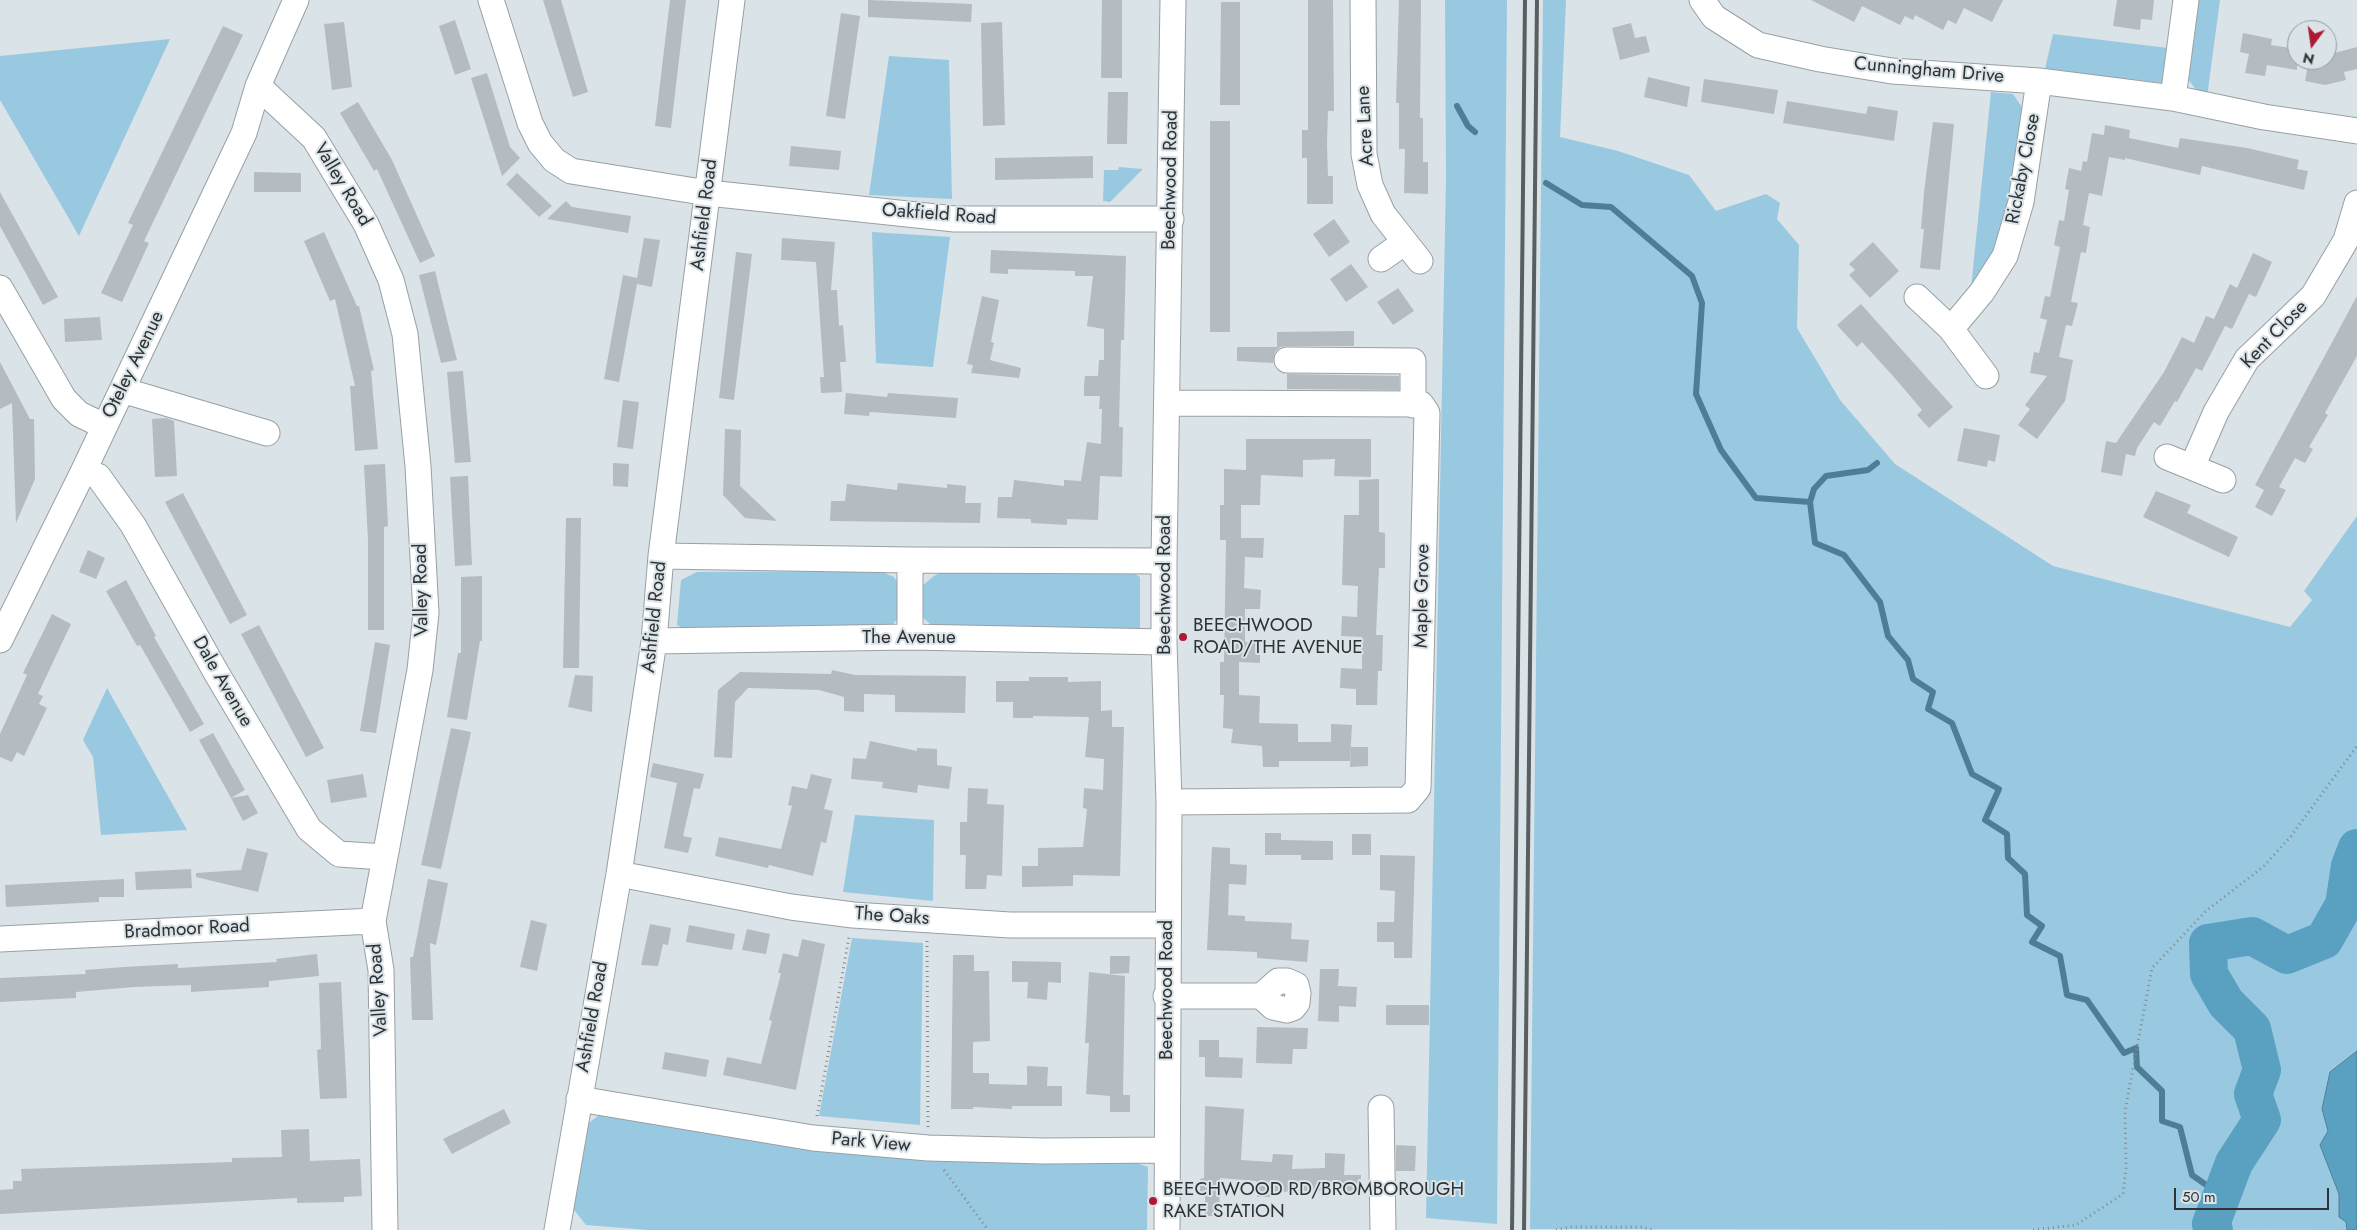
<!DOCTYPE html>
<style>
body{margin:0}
#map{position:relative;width:2357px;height:1230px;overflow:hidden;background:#dae3e7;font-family:Jost,sans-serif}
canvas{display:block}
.north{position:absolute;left:2287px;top:20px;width:50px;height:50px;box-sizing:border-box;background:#dae3e7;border:1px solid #969c9f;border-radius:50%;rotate:194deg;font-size:14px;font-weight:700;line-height:20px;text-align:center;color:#2f3234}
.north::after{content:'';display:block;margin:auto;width:18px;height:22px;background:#ae1a33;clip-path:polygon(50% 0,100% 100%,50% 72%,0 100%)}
.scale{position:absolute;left:2174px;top:1188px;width:155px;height:22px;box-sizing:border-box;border:2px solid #2f3234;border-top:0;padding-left:6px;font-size:15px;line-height:18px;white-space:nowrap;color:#2f3234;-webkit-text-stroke:4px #dae3e7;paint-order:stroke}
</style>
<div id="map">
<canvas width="2357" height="1230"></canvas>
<div class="north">N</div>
<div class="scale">50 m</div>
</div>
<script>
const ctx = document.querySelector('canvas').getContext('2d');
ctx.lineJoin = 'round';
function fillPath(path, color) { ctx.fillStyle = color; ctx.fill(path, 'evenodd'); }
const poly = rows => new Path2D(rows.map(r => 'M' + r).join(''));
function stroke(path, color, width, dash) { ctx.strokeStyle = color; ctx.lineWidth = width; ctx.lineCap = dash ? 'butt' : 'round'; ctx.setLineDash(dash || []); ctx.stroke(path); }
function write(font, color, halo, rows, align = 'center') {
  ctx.font = font + ' Jost,sans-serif'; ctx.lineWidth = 4; ctx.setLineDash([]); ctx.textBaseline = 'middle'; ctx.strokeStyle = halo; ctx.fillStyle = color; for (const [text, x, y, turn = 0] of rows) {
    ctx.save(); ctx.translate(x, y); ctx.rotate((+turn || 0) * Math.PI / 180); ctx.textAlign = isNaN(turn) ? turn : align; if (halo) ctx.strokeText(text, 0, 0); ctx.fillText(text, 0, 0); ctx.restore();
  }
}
const green = poly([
 [1445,0,1507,0,1497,1224,1426,1218,1446,177],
 [1543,0,1566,0,1560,137,1618,151,1689,175,1716,211,1766,194,1780,203,1777,219,1799,245,1797,328,1840,400,1895,464,2053,566,2290,627,2312,600,2304,591,2357,516,2357,1051,2330,1072,2322,1109,2328,1131,2320,1145,2339,1194,2339,1216,2346,1222,2347,1230,1530,1229],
 [2197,0,2220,0,2207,97,2198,92,2187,78],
 [2053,34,2168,48,2162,83,2045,69],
 [170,39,79,236,0,100,0,56],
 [889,56,949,60,952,199,869,195],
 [1991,92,2013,94,2026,113,2004,241,1971,288],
 [1119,167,1143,169,1110,202,1103,201,1104,170,1118,170],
 [872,232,950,237,933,367,876,363],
 [880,571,894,577,900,586,901,615,892,625,685,630,677,625,681,580,697,572],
 [942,572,1132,572,1140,577,1140,631,939,632,921,616,922,586,934,576],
 [107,688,187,830,101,835,93,757,83,740],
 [855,815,934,820,933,901,843,892],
 [852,938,923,943,920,1125,819,1116],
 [602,1113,1134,1162,1148,1167,1147,1230,648,1230,586,1225,571,1206,586,1125]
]);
const water = poly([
 [2357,1051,2357,1230,2347,1230,2346,1222,2339,1217,2339,1194,2320,1145,2328,1131,2322,1109,2330,1072,2357,1051]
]);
const stream = poly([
 [1457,106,1468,126,1475,132],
 [1546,183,1582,205,1611,207,1692,276,1702,303,1696,394,1721,450,1756,498,1810,502,1815,543,1844,555,1880,602,1888,636,1908,660,1913,679,1933,692,1928,709,1952,723,1972,774,1999,789,1985,820,2007,834,2008,858,2025,874,2027,915,2042,926,2032,942,2060,956,2067,995,2087,1000,2124,1053,2136,1048,2137,1067,2162,1091,2162,1121,2180,1127,2192,1175,2222,1196],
 [1810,502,1814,489,1826,476,1868,470,1877,463]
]);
const river = poly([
 [2214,1230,2211,1224,2234,1163,2262,1120,2253,1094,2262,1070,2252,1029,2226,1003,2209,974,2208,943,2252,936,2287,955,2324,940,2344,905,2350,866,2357,848]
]);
const building = poly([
 [543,0,561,0,588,92,573,97],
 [670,0,686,0,671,128,655,126],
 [868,0,972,4,971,22,868,17],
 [1102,0,1122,0,1122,78,1101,78],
 [1308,0,1333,0,1334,111,1328,111,1327,144,1328,176,1333,176,1333,204,1307,204,1307,158,1302,158,1302,130,1308,130],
 [1399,0,1421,0,1420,118,1423,118,1423,162,1428,162,1428,194,1404,193,1405,149,1399,149,1399,103,1396,103],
 [1811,0,2003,0,1992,22,1964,8,1956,24,1948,20,1943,30,1915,15,1913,20,1905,16,1900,25,1862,6,1854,22],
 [2117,0,2154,0,2152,20,2141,19,2140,30,2113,26],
 [1221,2,1240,2,1240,105,1220,105],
 [841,13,860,16,845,119,826,116],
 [455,20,471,69,455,75,439,26],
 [344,22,352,87,332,90,324,24],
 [1002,22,1005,125,983,126,981,23],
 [1631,23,1635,38,1646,36,1650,52,1620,60,1612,28],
 [223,26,243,35,144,241,149,243,122,302,101,293,133,225,128,223],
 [2243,33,2272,39,2271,45,2297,49,2297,70,2267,65,2265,76,2245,73,2249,54,2240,52],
 [2357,47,2357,69,2344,72,2346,80,2325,85,2305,81,2309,60,2327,60,2327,55],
 [487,73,510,147,520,158,502,176,471,78],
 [1648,77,1690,87,1687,107,1644,97],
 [1704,79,1778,90,1774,114,1701,102],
 [1108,92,1128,92,1127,144,1107,144],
 [1787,101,1866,114,1868,106,1898,111,1894,141,1783,123],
 [358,102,392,160,435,256,420,263,377,169,374,171,340,113],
 [1210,121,1230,121,1230,332,1210,332],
 [1933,122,1954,124,1940,270,1920,268,1924,229,1921,229,1924,192],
 [2105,125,2130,130,2129,138,2178,148,2180,138,2247,148,2299,160,2297,169,2308,171,2304,190,2202,166,2200,175,2125,158,2125,160,2109,157,2102,196,2089,193,2083,225,2090,227,2086,253,2081,252,2071,302,2078,303,2072,326,2066,325,2059,357,2073,360,2065,401,2037,439,2018,425,2030,409,2025,405,2047,376,2030,373,2034,352,2039,353,2047,320,2040,318,2045,296,2050,297,2060,247,2054,245,2059,220,2064,221,2069,190,2065,189,2069,168,2081,171,2083,161,2087,162,2092,133,2104,135],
 [791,146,841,151,839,170,789,166],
 [1093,156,1093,178,995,180,995,158],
 [254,172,301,173,301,192,254,192],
 [517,173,552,206,539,217,506,184],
 [0,192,58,297,43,305,0,226],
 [566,201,572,207,631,216,628,233,547,219],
 [1334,219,1350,242,1329,257,1313,234],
 [324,232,357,306,359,306,374,370,371,371,378,449,355,451,350,386,355,386,335,299,330,301,304,241],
 [644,238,660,240,652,287,637,284,619,382,604,379,623,275,637,278],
 [782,238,835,242,831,290,837,290,839,326,843,325,846,362,840,362,842,392,821,393,820,377,824,377,816,262,781,260],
 [1873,242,1899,271,1870,298,1849,275,1855,270,1849,264],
 [991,250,1126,256,1124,340,1121,340,1119,427,1123,427,1122,477,1100,476,1098,520,1067,519,1067,525,1031,523,1031,519,997,518,998,497,1012,497,1014,480,1064,486,1064,480,1081,481,1087,442,1101,444,1102,409,1099,409,1100,396,1084,396,1084,386,1085,376,1098,376,1099,360,1104,360,1104,329,1087,326,1093,276,1075,276,1075,271,1008,269,1008,274,990,273],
 [736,252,752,254,734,400,719,398],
 [2253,253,2272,262,2256,297,2249,294,2232,329,2225,326,2202,371,2196,368,2177,402,2175,401,2160,426,2154,422,2137,448,2135,456,2126,454,2122,476,2101,472,2106,441,2116,443,2164,372,2182,337,2194,343,2206,316,2214,319,2230,284,2237,288],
 [1351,264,1368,287,1346,302,1330,279],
 [435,271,457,360,441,363,419,275],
 [1398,288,1414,311,1393,325,1377,302],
 [982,296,999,300,991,342,994,343,990,360,1021,368,1019,378,971,373,973,365,967,364],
 [2357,296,2357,356,2325,413,2328,415,2309,447,2313,449,2305,463,2295,458,2279,487,2286,490,2272,516,2255,507,2264,490,2255,485],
 [1861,304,1953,407,1929,428,1917,415,1922,410,1893,376,1862,342,1857,347,1837,325],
 [100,317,102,340,65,342,64,319],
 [1354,331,1354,346,1287,346,1280,347,1275,352,1273,363,1237,361,1237,347,1277,347,1277,332],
 [0,362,30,419,34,419,35,479,16,523,12,403,0,409],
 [463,371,471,462,455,463,447,372],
 [1287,374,1399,376,1399,390,1287,389],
 [846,393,887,397,888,393,958,398,956,418,870,412,869,416,844,414],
 [623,400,639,402,633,449,617,447],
 [166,418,174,421,177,476,155,477,152,419],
 [1964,428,2000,435,1995,462,1988,460,1987,467,1957,461],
 [725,429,741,430,740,486,777,521,745,518,723,495],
 [1246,439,1371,439,1371,477,1334,476,1335,459,1303,460,1303,477,1261,475,1260,505,1241,505,1241,538,1264,538,1263,558,1245,557,1244,588,1261,590,1260,609,1245,609,1245,642,1261,643,1260,652,1260,663,1239,662,1239,695,1260,696,1259,723,1298,724,1298,742,1331,742,1331,724,1352,725,1350,761,1279,761,1279,767,1263,767,1262,746,1231,743,1233,729,1223,728,1224,695,1220,695,1220,662,1237,662,1224,662,1226,540,1220,540,1220,505,1224,505,1224,469,1246,470],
 [613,463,629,464,628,487,613,486],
 [385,464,388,526,384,527,384,630,368,630,368,540,364,465],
 [468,476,472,565,455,566,450,477],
 [1379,479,1379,532,1385,533,1385,568,1379,568,1376,635,1383,635,1382,671,1378,671,1377,705,1356,705,1356,689,1340,688,1341,668,1362,669,1362,637,1341,636,1342,616,1357,617,1358,586,1342,585,1344,515,1359,515,1359,480],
 [898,483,947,488,947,484,966,486,965,503,981,503,980,523,830,521,831,501,845,501,847,484,897,490],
 [2156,491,2191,505,2187,513,2238,537,2229,557,2143,517],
 [183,493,247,615,230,624,165,502],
 [566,518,581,518,579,668,563,668],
 [88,550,105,558,96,579,79,572],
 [482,576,482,641,480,641,467,720,447,717,458,653,461,653,461,577],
 [126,580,156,636,154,637,204,724,190,732,140,645,137,646,106,591],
 [52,614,71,624,38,694,43,696,39,704,47,708,24,756,17,752,12,762,0,757,0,734,27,675,23,673],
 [259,625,324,748,306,757,241,634],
 [375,642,390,645,376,733,360,731],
 [832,670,855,675,966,676,965,713,895,712,895,695,864,694,864,712,844,711,844,697,819,690,748,688,735,702,732,758,714,757,718,690,740,672,831,674],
 [575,675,593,676,592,712,568,707],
 [1029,677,1068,677,1068,682,1101,681,1101,711,1112,710,1112,727,1124,727,1120,876,1073,875,1073,886,1022,887,1022,866,1038,866,1038,848,1083,847,1087,809,1083,808,1084,788,1103,790,1104,759,1085,757,1089,717,1033,716,1033,718,1013,718,1013,702,996,702,996,681,1029,681],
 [451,728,471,732,441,869,421,865],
 [213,733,245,790,231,798,199,740],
 [870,741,917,751,917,748,937,749,937,765,952,767,949,789,918,785,917,793,882,788,883,782,851,779,853,758,866,759],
 [1351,747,1368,747,1368,766,1350,767],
 [653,763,704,774,700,789,694,788,683,836,692,838,688,853,664,848,677,783,650,777],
 [363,774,367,797,331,803,327,780],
 [811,774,832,779,824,809,833,811,826,843,821,842,813,876,769,865,768,868,715,856,719,837,781,849,792,806,788,805,792,786,807,789],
 [968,788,988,789,987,804,1004,805,1002,876,987,875,986,889,965,889,966,855,960,855,960,822,967,822],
 [248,795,258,813,243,821,231,798],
 [1265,833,1281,833,1281,840,1333,841,1333,860,1301,860,1301,855,1265,855],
 [1352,834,1371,834,1371,855,1352,855],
 [1212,847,1230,848,1230,864,1247,865,1246,885,1229,884,1228,915,1245,916,1245,921,1292,923,1291,939,1309,940,1307,962,1257,958,1257,952,1207,950],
 [247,848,268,853,258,892,196,877,196,873,241,870],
 [1380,855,1415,856,1412,958,1394,958,1394,942,1377,942,1377,922,1394,922,1395,891,1380,890],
 [191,869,192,888,136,890,135,872],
 [124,879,124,897,99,897,99,902,6,907,5,885],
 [428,879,448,883,436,945,430,943,433,1020,412,1020,410,957,413,957],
 [531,920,547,924,537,971,520,967],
 [650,924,671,928,668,945,663,944,658,966,641,965],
 [689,925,735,934,732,950,686,942],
 [747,929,770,934,766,954,742,950],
 [802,939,825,944,796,1090,723,1075,727,1057,761,1064,772,1021,769,1020,781,973,778,973,783,953,798,957],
 [317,954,319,976,269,981,269,987,191,992,191,985,134,987,76,992,76,998,0,1002,0,978,86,974,85,970,124,967,178,964,178,968,277,962,276,959],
 [953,955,974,955,974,971,989,971,990,1041,973,1042,973,1073,989,1073,989,1084,1027,1085,1027,1066,1048,1067,1047,1086,1062,1086,1062,1106,1012,1106,1012,1109,973,1107,973,1109,951,1109],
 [1110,956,1130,956,1129,973,1110,974],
 [1012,961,1061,962,1061,983,1048,982,1047,1000,1027,998,1028,982,1012,982],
 [1320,969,1339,969,1338,986,1357,987,1356,1007,1339,1006,1339,1022,1318,1021],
 [1089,972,1125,976,1123,1095,1130,1095,1130,1112,1110,1112,1110,1096,1086,1094,1089,1043,1085,1043],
 [341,982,347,1098,320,1099,317,1050,321,1049,319,983],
 [1386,1005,1429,1005,1429,1025,1386,1025],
 [1257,1027,1308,1028,1307,1049,1293,1049,1292,1064,1256,1063],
 [1199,1040,1219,1040,1219,1057,1243,1058,1242,1078,1205,1077,1205,1057,1199,1057],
 [665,1052,709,1060,706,1077,662,1069],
 [1205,1106,1244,1109,1241,1160,1272,1162,1273,1154,1293,1155,1292,1169,1325,1168,1325,1153,1345,1154,1344,1175,1361,1175,1361,1194,1342,1195,1342,1190,1274,1192,1274,1197,1257,1197,1256,1181,1220,1178,1219,1216,1205,1216,1205,1196,1200,1196,1200,1179,1204,1178],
 [504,1109,511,1123,452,1154,443,1139],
 [309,1129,310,1161,360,1159,362,1196,344,1197,344,1202,297,1203,297,1198,0,1214,0,1190,13,1189,13,1181,22,1181,21,1169,232,1162,232,1158,282,1157,281,1130],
 [1396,1145,1416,1146,1415,1171,1396,1171]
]);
const path = poly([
 [927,941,928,1127],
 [817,1116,849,937],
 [944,1170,988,1230],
 [1556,1230,1571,1227,1642,1227,1654,1230],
 [2033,1230,2076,1225,2123,1194,2126,1168,2125,1111,2152,968,2206,911,2263,867,2291,836,2357,746]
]);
const minor = poly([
 [296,0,258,86,314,138,366,224,391,280,405,334,418,466,426,613,420,670,373,921,381,970,385,1230],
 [491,0,530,123,540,143,554,160,571,171,708,193,955,219,1171,219],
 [1363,0,1364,154,1370,185,1383,214,1420,261],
 [1702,0,1714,17,1758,45,1820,59,1892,71,2039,81,2173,98,2264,117,2357,131],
 [2173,98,2186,0],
 [1381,259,1405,242],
 [0,288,64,399,79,414,104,426],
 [1917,297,1951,329,1986,376],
 [1951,329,1982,292,2005,256,2021,202,2039,81],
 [1287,360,1413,361,1413,405],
 [122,390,267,433],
 [1167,403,1421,404,1427,413,1418,788,1408,800,1169,802],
 [2167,457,2223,480],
 [2192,467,2216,412,2247,359,2313,296,2346,240,2357,203],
 [83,472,98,476,133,525,217,674,309,829,339,854,384,857],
 [661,556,910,560,1164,561],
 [910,637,910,560],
 [0,640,83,472,244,133,258,86],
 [654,641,910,637,1164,642],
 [619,874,791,907,853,915,1010,925,1168,925],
 [0,939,373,921],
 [1166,996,1261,996,1278,981,1287,981,1296,985,1298,993,1297,1003,1293,1008,1287,1010,1273,1007,1261,996],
 [579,1099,813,1138,928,1148,1044,1151,1167,1150],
 [1381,1108,1383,1230],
 [557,1230,619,874,654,641,661,556,732,0],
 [1167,1230,1169,802,1164,642,1164,561,1173,0]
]);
const rail = poly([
 [1512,1230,1525,0],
 [1524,1230,1537,0]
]);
const markers = [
 [1183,637,5,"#ae1a33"],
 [1153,1201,5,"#ae1a33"]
];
const streetNames = [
 ["Cunningham Drive",1929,71,5],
 ["Acre Lane",1366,126,-93],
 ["Rickaby Close",2024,169,-79],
 ["Beechwood Road",1171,180,-89],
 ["Valley Road",342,185,59],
 ["Ashfield Road",705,215,-83],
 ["Oakfield Road",939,215,4],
 ["Kent Close",2275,335,-46],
 ["Oteley Avenue",134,365,-64],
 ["Beechwood Road",1165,585,-90],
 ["Valley Road",422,590,-91],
 ["Maple Grove",1423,596,-89],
 ["Ashfield Road",655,617,-84],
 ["The Avenue",909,638],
 ["Dale Avenue",222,682,60],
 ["The Oaks",892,917,4],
 ["Bradmoor Road",187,930,-3],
 ["Valley Road",379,990,-94],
 ["Beechwood Road",1167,990,-90],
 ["Ashfield Road",593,1017,-80],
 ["Park View",871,1143,5]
];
const poiNames = [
 ["BEECHWOOD",1193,626],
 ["ROAD/THE AVENUE",1193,648],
 ["BEECHWOOD RD/BROMBOROUGH",1163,1190],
 ["RAKE STATION",1163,1212]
];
fillPath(green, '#99c9e1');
fillPath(water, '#59a0c1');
stroke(water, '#4c7f97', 1);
stroke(stream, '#4c7f97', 6);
stroke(river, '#59a0c1', 38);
fillPath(building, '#b4bcc1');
stroke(minor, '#98a0a5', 27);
stroke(path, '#82888b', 3, [1, 4]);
stroke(minor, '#fff', 25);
stroke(rail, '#595e60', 4);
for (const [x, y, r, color] of markers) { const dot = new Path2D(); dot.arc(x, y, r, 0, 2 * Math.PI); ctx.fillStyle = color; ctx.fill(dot); stroke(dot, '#dae3e7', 2); }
write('19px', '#2f3234', '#dae3e7', streetNames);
write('19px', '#2f3234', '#dae3e7', poiNames, 'left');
</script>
